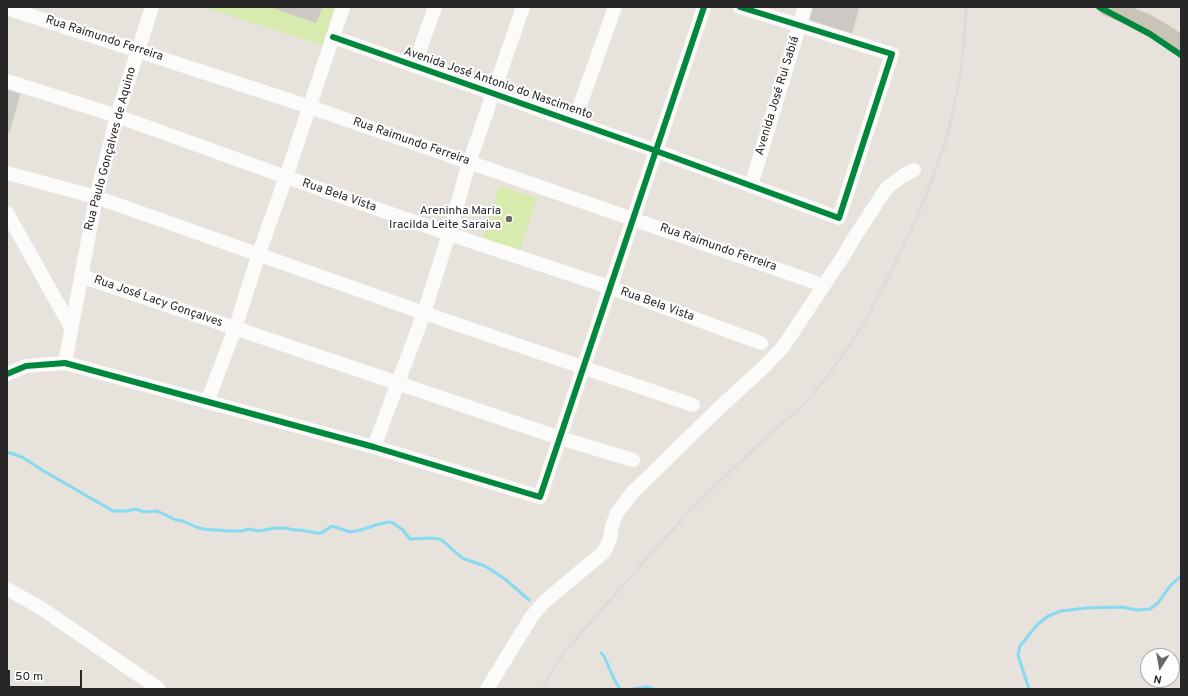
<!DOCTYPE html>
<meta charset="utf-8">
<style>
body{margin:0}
#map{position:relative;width:1188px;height:696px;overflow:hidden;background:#e7e2dc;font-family:Overpass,sans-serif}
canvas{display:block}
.frame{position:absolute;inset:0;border:8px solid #272727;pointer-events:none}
.north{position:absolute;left:1140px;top:648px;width:40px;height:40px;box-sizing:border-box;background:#fff;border:1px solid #a9a9a9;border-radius:50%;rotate:191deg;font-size:11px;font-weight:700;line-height:16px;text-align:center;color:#272727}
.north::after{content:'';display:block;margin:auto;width:14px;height:18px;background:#6a6866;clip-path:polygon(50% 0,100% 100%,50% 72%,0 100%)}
.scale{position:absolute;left:8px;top:670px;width:74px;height:18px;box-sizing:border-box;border:2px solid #272727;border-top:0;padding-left:5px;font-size:12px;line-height:14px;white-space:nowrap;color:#272727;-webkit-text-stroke:3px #fff;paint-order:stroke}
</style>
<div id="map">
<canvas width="1188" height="696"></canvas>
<div class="frame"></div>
<div class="north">N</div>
<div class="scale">50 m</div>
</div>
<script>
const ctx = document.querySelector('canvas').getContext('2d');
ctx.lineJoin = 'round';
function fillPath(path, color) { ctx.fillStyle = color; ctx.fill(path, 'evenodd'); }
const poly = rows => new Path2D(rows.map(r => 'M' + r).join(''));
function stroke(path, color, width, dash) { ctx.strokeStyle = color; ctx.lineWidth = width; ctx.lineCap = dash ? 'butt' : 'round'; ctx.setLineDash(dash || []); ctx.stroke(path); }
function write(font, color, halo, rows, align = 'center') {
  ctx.font = font + ' Overpass,sans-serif'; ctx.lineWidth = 4; ctx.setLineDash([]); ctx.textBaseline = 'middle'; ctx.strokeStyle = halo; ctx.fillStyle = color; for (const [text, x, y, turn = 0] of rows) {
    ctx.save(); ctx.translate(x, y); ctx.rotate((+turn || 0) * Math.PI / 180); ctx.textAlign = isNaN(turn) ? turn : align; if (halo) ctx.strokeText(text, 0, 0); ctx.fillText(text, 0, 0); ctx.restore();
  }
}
const pitch = poly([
 [203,7,335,7,322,45],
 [499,186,537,198,519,253,482,240]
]);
const stream = poly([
 [7,452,22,457,42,470,113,511,127,511,136,509,144,512,157,511,176,520,183,521,196,527,203,529,229,531,242,531,249,529,259,531,275,528,285,528,294,530,300,530,317,533,321,533,332,526,350,532,361,530,379,524,389,522,393,523,403,530,410,539,430,538,439,539,443,541,462,558,485,566,505,579,529,600],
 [601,653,604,656,614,679,620,689],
 [634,689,647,687,654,689],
 [1029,689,1018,655,1020,646,1037,625,1048,616,1061,611,1087,608,1121,607,1137,610,1150,609,1158,603,1170,586,1181,576]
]);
const building = poly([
 [274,7,322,7,316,23,274,8,274,7],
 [813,7,859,7,852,33,810,20,813,7],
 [7,90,20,94,9,133,7,132,7,90]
]);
const minor = poly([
 [7,8,310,107,814,282],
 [333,37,648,148,839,218,892,54,740,7],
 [414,66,435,7],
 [7,81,117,116,286,177,449,234,612,288,761,343],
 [574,122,615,7],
 [7,173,96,197,424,313,693,405],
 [751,186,805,7],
 [7,213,71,327],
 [81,276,560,438,633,460],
 [65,363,96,197,117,116,152,7],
 [7,374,26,366,65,363,374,447,540,497,704,7],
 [207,402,235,329,259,253,286,177,343,7],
 [374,447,424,313,449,234,469,163,523,7],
 [7,589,41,608,159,689],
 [487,689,532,616,545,601,604,552,610,539,612,526,617,513,632,493,718,409,764,367,783,347,844,255,854,238,882,195,888,187,904,175,914,170]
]);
const major = poly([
 [1107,7,1145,22,1161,31,1181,44]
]);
const rail = poly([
 [543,689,548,678,565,651,657,547,687,514,718,483,758,445,805,403,827,377,849,346,866,319,888,278,913,226,929,188,946,140,952,115,960,77,964,41,966,7]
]);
const cycleway = poly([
 [1099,7,1150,34,1181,55],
 [333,37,648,148,839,218,892,54,740,7],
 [7,374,26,366,65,363,374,447,540,497,704,7]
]);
const markers = [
 [509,219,4,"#6a6866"]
];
const streetNames = [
 ["Rua Raimundo Ferreira",104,39,18],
 ["Avenida José Antonio do Nascimento",498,84,19],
 ["Avenida José Rui Sabiá",778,96,-73],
 ["Rua Raimundo Ferreira",411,142,19],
 ["Rua Paulo Gonçalves de Aquino",111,149,-75],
 ["Rua Bela Vista",339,196,19],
 ["Rua Raimundo Ferreira",718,248,19],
 ["Rua José Lacy Gonçalves",158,302,19],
 ["Rua Bela Vista",657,305,20]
];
const poiNames = [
 ["Areninha Maria",501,212],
 ["Iracilda Leite Saraiva",501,226]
];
fillPath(pitch, '#d6ebad');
stroke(stream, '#86daf2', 3);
fillPath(building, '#ccc8c3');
stroke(building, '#d2cec8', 1);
stroke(minor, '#fbfbfa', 14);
stroke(major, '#cac4b6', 18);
stroke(rail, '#dcdbdd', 3);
stroke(cycleway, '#00873e', 6);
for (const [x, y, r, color] of markers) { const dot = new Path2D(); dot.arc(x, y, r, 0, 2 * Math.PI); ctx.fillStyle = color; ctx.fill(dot); stroke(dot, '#fff', 1.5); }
write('12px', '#272727', '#fff', streetNames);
write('12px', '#272727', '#fff', poiNames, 'right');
</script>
